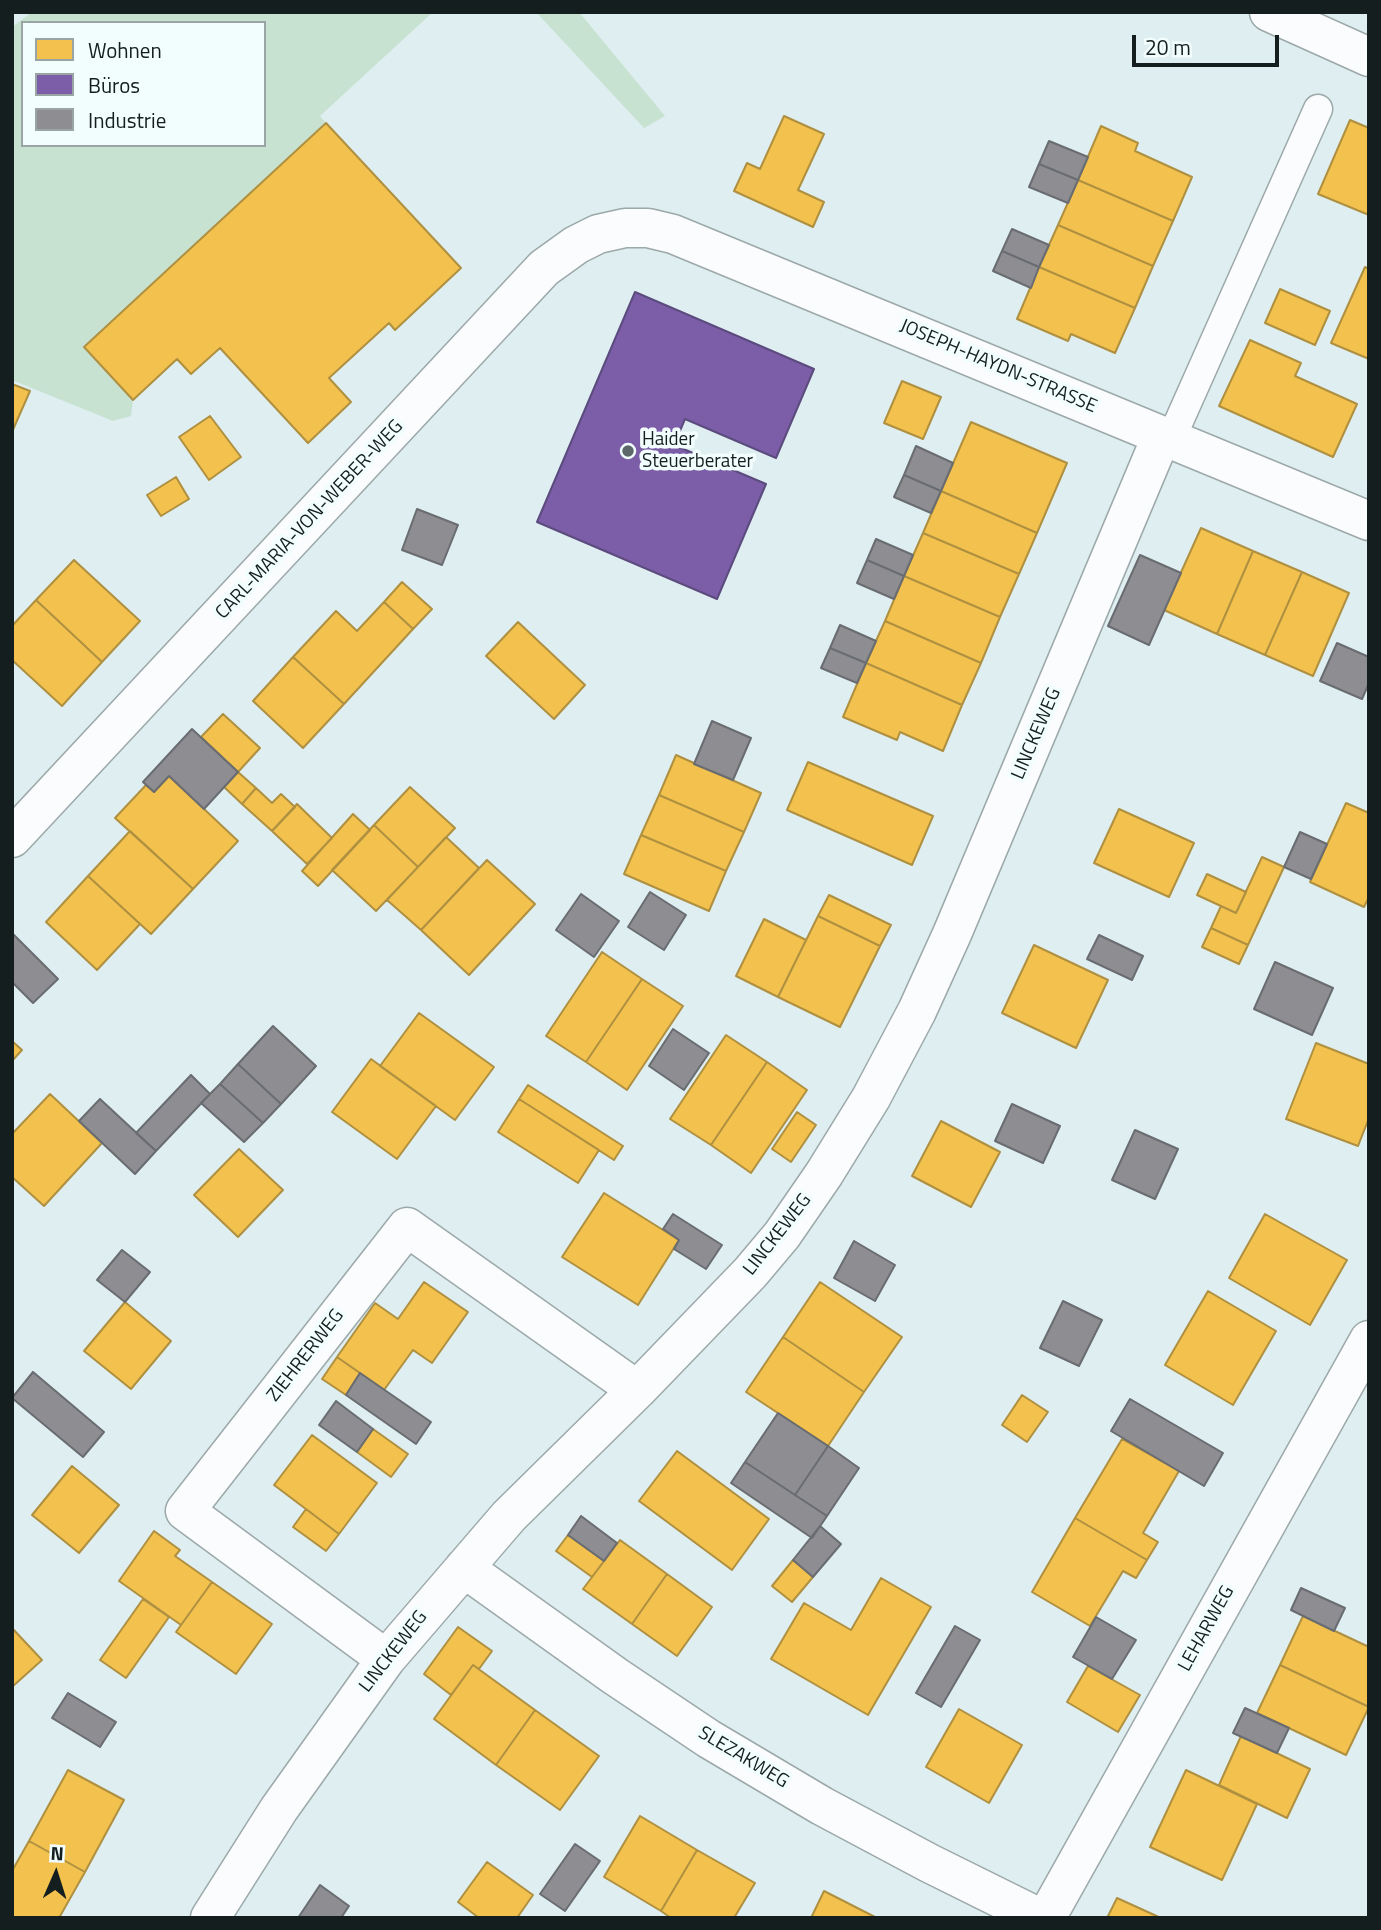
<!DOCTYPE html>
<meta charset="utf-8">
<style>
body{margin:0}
#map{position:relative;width:1381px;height:1930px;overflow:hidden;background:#dfeef0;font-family:"Titillium Web",sans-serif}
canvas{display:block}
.frame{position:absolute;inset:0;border:14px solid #141e1f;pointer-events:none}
.legend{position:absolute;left:21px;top:21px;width:245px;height:126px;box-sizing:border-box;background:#f2fdfe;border:2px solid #99a4a5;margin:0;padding:9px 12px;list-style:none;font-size:21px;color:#141e1f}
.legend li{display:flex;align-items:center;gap:14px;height:35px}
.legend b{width:35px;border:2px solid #99a4a5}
.north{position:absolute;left:21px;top:1839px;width:70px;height:70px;-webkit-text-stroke:5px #f2fdfe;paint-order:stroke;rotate:3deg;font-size:19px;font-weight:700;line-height:28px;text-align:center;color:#141e1f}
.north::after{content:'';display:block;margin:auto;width:24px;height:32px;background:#141e1f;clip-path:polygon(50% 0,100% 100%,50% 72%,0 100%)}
.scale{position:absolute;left:1132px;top:35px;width:147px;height:32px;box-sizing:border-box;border:4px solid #141e1f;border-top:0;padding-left:9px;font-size:21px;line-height:24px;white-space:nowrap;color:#141e1f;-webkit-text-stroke:5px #f2fdfe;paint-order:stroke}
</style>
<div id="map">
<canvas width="1381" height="1930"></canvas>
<div class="frame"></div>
<ul class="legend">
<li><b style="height:19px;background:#f2c14e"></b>Wohnen</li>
<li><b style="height:19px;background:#7b5ea7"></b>Büros</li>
<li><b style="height:19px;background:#8d8d92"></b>Industrie</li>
</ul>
<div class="north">N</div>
<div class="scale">20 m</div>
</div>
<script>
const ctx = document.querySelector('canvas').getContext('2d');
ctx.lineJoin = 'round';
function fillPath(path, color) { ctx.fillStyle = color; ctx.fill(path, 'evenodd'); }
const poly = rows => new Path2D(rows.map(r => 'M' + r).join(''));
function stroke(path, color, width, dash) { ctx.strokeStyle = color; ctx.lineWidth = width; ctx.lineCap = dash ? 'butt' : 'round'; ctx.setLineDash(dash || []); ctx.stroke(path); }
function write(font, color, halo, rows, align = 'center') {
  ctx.font = font + ' "Titillium Web",sans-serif'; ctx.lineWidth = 7; ctx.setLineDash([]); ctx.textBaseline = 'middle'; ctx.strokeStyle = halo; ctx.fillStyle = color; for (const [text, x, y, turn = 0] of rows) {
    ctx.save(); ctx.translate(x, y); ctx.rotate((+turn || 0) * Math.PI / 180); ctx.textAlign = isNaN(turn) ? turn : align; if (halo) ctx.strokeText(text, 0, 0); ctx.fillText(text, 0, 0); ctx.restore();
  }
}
const green = poly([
 [32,12,433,12,320,116,326,123,84,347,133,400,131,416,113,421,12,380,12,27],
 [23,23,264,23,264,145,23,145],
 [536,12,579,12,665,116,644,128]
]);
const homes = poly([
 [784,116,824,134,798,190,824,202,813,227,734,191,747,163,760,169,784,116],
 [1350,120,1369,128,1369,215,1318,194,1350,120],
 [326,123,461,268,395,330,389,323,329,378,351,402,308,443,220,348,191,374,177,359,133,400,84,347,326,123],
 [1101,126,1138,143,1135,151,1192,177,1173,221,1078,180,1101,126],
 [1078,180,1173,221,1153,266,1058,225,1078,180],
 [1058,225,1153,266,1135,308,1039,267,1058,225],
 [1039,267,1135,308,1115,353,1071,334,1068,341,1017,319,1039,267],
 [1365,267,1369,269,1369,359,1331,343,1365,267],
 [1280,289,1330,311,1315,345,1265,323,1280,289],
 [1250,340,1301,363,1295,376,1357,404,1333,457,1219,406,1250,340],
 [902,381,941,397,923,439,884,423,902,381],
 [12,384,30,391,12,432,12,384],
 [210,416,241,457,209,480,179,437,210,416],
 [971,422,1067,463,1037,533,941,491,971,422],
 [176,477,189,499,161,516,147,495,176,477],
 [941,491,1037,533,1019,574,923,533,941,491],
 [1201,528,1253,551,1217,634,1164,610,1201,528],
 [923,533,1019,574,1000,617,904,576,923,533],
 [1253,551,1302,572,1265,655,1217,634,1253,551],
 [74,560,140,621,102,662,36,600,74,560],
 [1302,572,1349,593,1313,676,1265,655,1302,572],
 [904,576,1000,617,981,663,885,621,904,576],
 [402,582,432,609,413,629,384,602,402,582],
 [36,600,102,662,62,706,12,660,12,626,36,600],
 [384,602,413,629,344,704,293,657,336,611,357,631,384,602],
 [885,621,981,663,962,705,866,663,885,621],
 [518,622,585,685,554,719,486,656,518,622],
 [293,657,344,704,303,748,253,701,293,657],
 [866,663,962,705,943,751,900,732,897,740,843,717,866,663],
 [223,714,260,748,238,772,201,737,223,714],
 [676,755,761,793,744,832,659,795,676,755],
 [808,762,933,816,912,865,787,810,808,762],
 [238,772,256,788,242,804,224,787,238,772],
 [169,776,238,841,193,889,115,818,146,785,154,792,169,776],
 [410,787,455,828,418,867,374,825,410,787],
 [256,788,272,803,281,794,295,807,272,831,242,804,256,788],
 [659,795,744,832,726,871,641,835,659,795],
 [1346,803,1369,813,1369,897,1364,907,1310,882,1346,803],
 [297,804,332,838,307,864,272,831,297,804],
 [1119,809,1194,843,1169,897,1094,863,1119,809],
 [353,814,370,830,318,886,302,871,353,814],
 [374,825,418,867,376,911,332,870,374,825],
 [130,831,193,889,151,934,88,876,130,831],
 [641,835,726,871,709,911,624,874,641,835],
 [446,837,479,868,421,930,387,900,446,837],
 [1262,857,1284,867,1248,945,1211,928,1221,906,1236,913,1262,857],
 [487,860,535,904,469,975,421,930,487,860],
 [1207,874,1246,892,1236,913,1197,895,1207,874],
 [88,876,140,924,97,970,46,922,88,876],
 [829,895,891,925,880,946,818,916,829,895],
 [818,916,880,946,840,1027,778,997,818,916],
 [764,919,806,940,778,997,736,976,764,919],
 [1211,928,1248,945,1239,964,1202,947,1211,928],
 [1034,945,1108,980,1076,1048,1002,1013,1034,945],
 [602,952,642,979,586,1062,546,1036,602,952],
 [642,979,683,1006,627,1090,586,1062,642,979],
 [419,1013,494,1067,455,1120,380,1066,419,1013],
 [726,1035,767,1062,711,1145,670,1119,726,1035],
 [12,1041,22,1050,12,1061,12,1041],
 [1316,1043,1369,1064,1369,1118,1358,1146,1286,1119,1316,1043],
 [371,1059,436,1106,397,1159,332,1112,371,1059],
 [767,1062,807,1090,751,1173,711,1145,767,1062],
 [528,1085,623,1146,614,1160,519,1099,528,1085],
 [50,1094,102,1143,44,1206,12,1177,12,1134,50,1094],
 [519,1099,599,1150,578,1183,498,1132,519,1099],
 [797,1112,816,1125,791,1162,772,1149,797,1112],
 [941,1121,1000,1152,971,1207,912,1176,941,1121],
 [239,1149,283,1190,238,1237,194,1195,239,1149],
 [604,1193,679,1240,638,1305,562,1257,604,1193],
 [1265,1214,1347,1260,1310,1325,1229,1278,1265,1214],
 [424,1282,468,1312,432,1363,413,1350,384,1390,337,1357,375,1303,398,1319,424,1282],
 [820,1282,902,1337,864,1392,783,1337,820,1282],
 [1208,1291,1276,1331,1233,1405,1165,1365,1208,1291],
 [125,1302,171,1341,131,1389,84,1351,125,1302],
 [783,1337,864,1392,828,1446,746,1392,783,1337],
 [337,1357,360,1373,346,1395,322,1379,337,1357],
 [1022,1395,1048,1412,1027,1442,1002,1425,1022,1395],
 [373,1429,408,1454,391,1477,357,1452,373,1429],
 [312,1435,377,1483,339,1534,274,1485,312,1435],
 [1122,1439,1179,1471,1143,1533,1158,1542,1147,1560,1075,1518,1122,1439],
 [677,1451,769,1519,732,1570,639,1501,677,1451],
 [72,1466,119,1505,79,1553,32,1515,72,1466],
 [306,1509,339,1534,326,1551,293,1527,306,1509],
 [1075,1518,1147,1560,1136,1578,1123,1571,1090,1626,1032,1592,1075,1518],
 [154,1531,180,1550,175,1556,212,1582,181,1625,119,1581,154,1531],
 [568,1535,604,1561,592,1577,556,1551,568,1535],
 [620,1540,667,1574,632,1624,583,1589,620,1540],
 [793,1560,813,1577,792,1602,772,1586,793,1560],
 [667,1574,712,1607,677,1656,632,1624,667,1574],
 [881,1578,931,1607,868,1715,771,1659,804,1603,851,1630,881,1578],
 [212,1582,272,1624,236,1674,176,1632,212,1582],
 [143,1599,169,1617,126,1678,100,1660,143,1599],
 [1303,1616,1369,1647,1369,1707,1280,1665,1303,1616],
 [458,1627,492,1651,479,1669,473,1665,451,1695,424,1674,458,1627],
 [12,1628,42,1660,12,1687,12,1628],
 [473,1665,535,1710,496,1765,434,1719,473,1665],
 [1280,1665,1369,1707,1346,1755,1257,1713,1280,1665],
 [1088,1666,1140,1695,1118,1732,1067,1702,1088,1666],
 [959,1709,1022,1745,989,1803,926,1767,959,1709],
 [535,1710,599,1756,560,1810,496,1765,535,1710],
 [1241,1736,1310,1769,1287,1818,1219,1785,1241,1736],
 [68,1770,124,1800,85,1872,29,1841,68,1770],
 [1186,1770,1257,1804,1222,1880,1150,1847,1186,1770],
 [640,1816,697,1850,661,1911,604,1877,640,1816],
 [29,1841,85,1872,59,1918,12,1918,12,1871,29,1841],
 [697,1850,755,1883,734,1918,671,1918,661,1911,697,1850],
 [487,1862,533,1895,517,1918,479,1918,458,1902,487,1862],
 [824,1891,877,1918,811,1918,824,1891],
 [1117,1898,1161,1918,1107,1918,1117,1898]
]);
const offices = poly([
 [635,292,814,369,776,458,685,419,674,445,766,484,717,599,537,522,635,292]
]);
const industry = poly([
 [1049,141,1088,157,1078,180,1039,164,1049,141],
 [1039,164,1078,180,1068,203,1029,187,1039,164],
 [1012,229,1049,245,1039,267,1002,251,1012,229],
 [1002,251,1039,267,1031,288,993,271,1002,251],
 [916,446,953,463,941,491,904,475,916,446],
 [904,475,941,491,931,513,894,497,904,475],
 [417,509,458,525,442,565,402,550,417,509],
 [876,539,913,555,904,576,867,560,876,539],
 [1140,555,1181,573,1149,645,1108,626,1140,555],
 [867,560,904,576,894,599,857,583,867,560],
 [840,625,876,641,866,663,830,648,840,625],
 [1337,643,1369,657,1369,683,1362,699,1320,681,1337,643],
 [830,648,866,663,857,683,821,668,830,648],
 [712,721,751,738,733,780,694,764,712,721],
 [192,729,238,772,204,809,169,776,154,792,143,782,192,729],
 [1300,832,1327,844,1311,879,1284,867,1300,832],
 [650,892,686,915,664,950,628,927,650,892],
 [581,894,619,921,594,957,556,930,581,894],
 [12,933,58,979,33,1003,12,982,12,933],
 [1099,935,1143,956,1132,980,1087,959,1099,935],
 [1275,962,1333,988,1312,1035,1254,1009,1275,962],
 [273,1026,316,1066,281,1104,238,1064,273,1026],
 [673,1029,709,1053,684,1090,649,1066,673,1029],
 [238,1064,281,1104,263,1123,220,1084,238,1064],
 [191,1075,210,1094,156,1151,136,1133,191,1075],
 [220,1084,263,1123,244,1142,201,1103,220,1084],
 [100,1099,156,1151,135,1174,79,1121,100,1099],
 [1012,1104,1060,1126,1043,1163,995,1141,1012,1104],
 [1135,1130,1178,1149,1155,1199,1112,1180,1135,1130],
 [673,1214,722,1245,706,1269,674,1249,679,1240,663,1229,673,1214],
 [854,1241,895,1265,875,1301,834,1278,854,1241],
 [122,1250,150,1272,125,1302,97,1280,122,1250],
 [1063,1301,1102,1320,1079,1366,1040,1348,1063,1301],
 [33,1372,104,1432,83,1457,12,1398,33,1372],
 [360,1373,431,1422,416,1444,346,1395,360,1373],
 [1130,1399,1223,1453,1204,1486,1111,1431,1130,1399],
 [336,1401,373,1429,357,1452,319,1425,336,1401],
 [778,1413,828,1446,795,1495,745,1462,778,1413],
 [828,1446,859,1468,827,1516,795,1495,828,1446],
 [745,1462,827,1516,812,1538,731,1483,745,1462],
 [581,1516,617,1543,604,1561,568,1535,581,1516],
 [820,1526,841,1544,813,1577,793,1560,820,1526],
 [1301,1588,1345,1608,1334,1631,1291,1610,1301,1588],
 [1096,1617,1136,1640,1112,1679,1073,1657,1096,1617],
 [955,1626,980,1640,941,1707,916,1693,955,1626],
 [68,1693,116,1722,100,1747,52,1718,68,1693],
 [1245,1708,1289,1728,1277,1753,1233,1733,1245,1708],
 [575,1844,600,1861,565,1911,540,1894,575,1844],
 [320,1885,349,1906,341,1918,298,1918,320,1885]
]);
const service = poly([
 [1171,439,1318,109]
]);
const minor = poly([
 [12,838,544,268,576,245,598,234,625,228,648,228,673,234,1369,521],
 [464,1568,615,1676,709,1739,822,1806,929,1863,1040,1918],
 [386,1659,185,1511,407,1227,637,1390],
 [210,1918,279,1809,386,1659,509,1516,637,1390,750,1273,782,1235,824,1174,871,1098,917,1011,952,934,1162,435],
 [1046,1918,1369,1340]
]);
const secondary = poly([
 [1269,12,1369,57]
]);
const markers = [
 [628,451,7,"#5b6768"]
];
const streetNames = [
 ["JOSEPH-HAYDN-STRASSE",998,367,23],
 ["CARL-MARIA-VON-WEBER-WEG",310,520,-47],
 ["LINCKEWEG",1037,734,-67],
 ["LINCKEWEG",778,1235,-52],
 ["ZIEHRERWEG",306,1356,-52],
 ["LEHARWEG",1207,1629,-61],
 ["LINCKEWEG",394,1652,-52],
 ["SLEZAKWEG",743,1758,31]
];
const poiNames = [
 ["Haider",642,440],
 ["Steuerberater",642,462]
];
fillPath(green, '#c8e2d2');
fillPath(homes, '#f2c14e');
stroke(homes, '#af9040', 2);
fillPath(offices, '#7b5ea7');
stroke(offices, '#5c4b7e', 2);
fillPath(industry, '#8d8d92');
stroke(industry, '#696c70', 2);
stroke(service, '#9ca8a9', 31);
stroke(minor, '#9ca8a9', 41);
stroke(secondary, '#9ca8a9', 41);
stroke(service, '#fafcfd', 28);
stroke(minor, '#fafcfd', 38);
stroke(secondary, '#fafcfd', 38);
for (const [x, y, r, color] of markers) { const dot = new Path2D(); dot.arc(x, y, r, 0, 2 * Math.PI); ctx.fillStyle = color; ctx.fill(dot); stroke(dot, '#f2fdfe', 2.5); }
write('19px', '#141e1f', '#f2fdfe', streetNames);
write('19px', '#141e1f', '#f2fdfe', poiNames, 'left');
</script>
